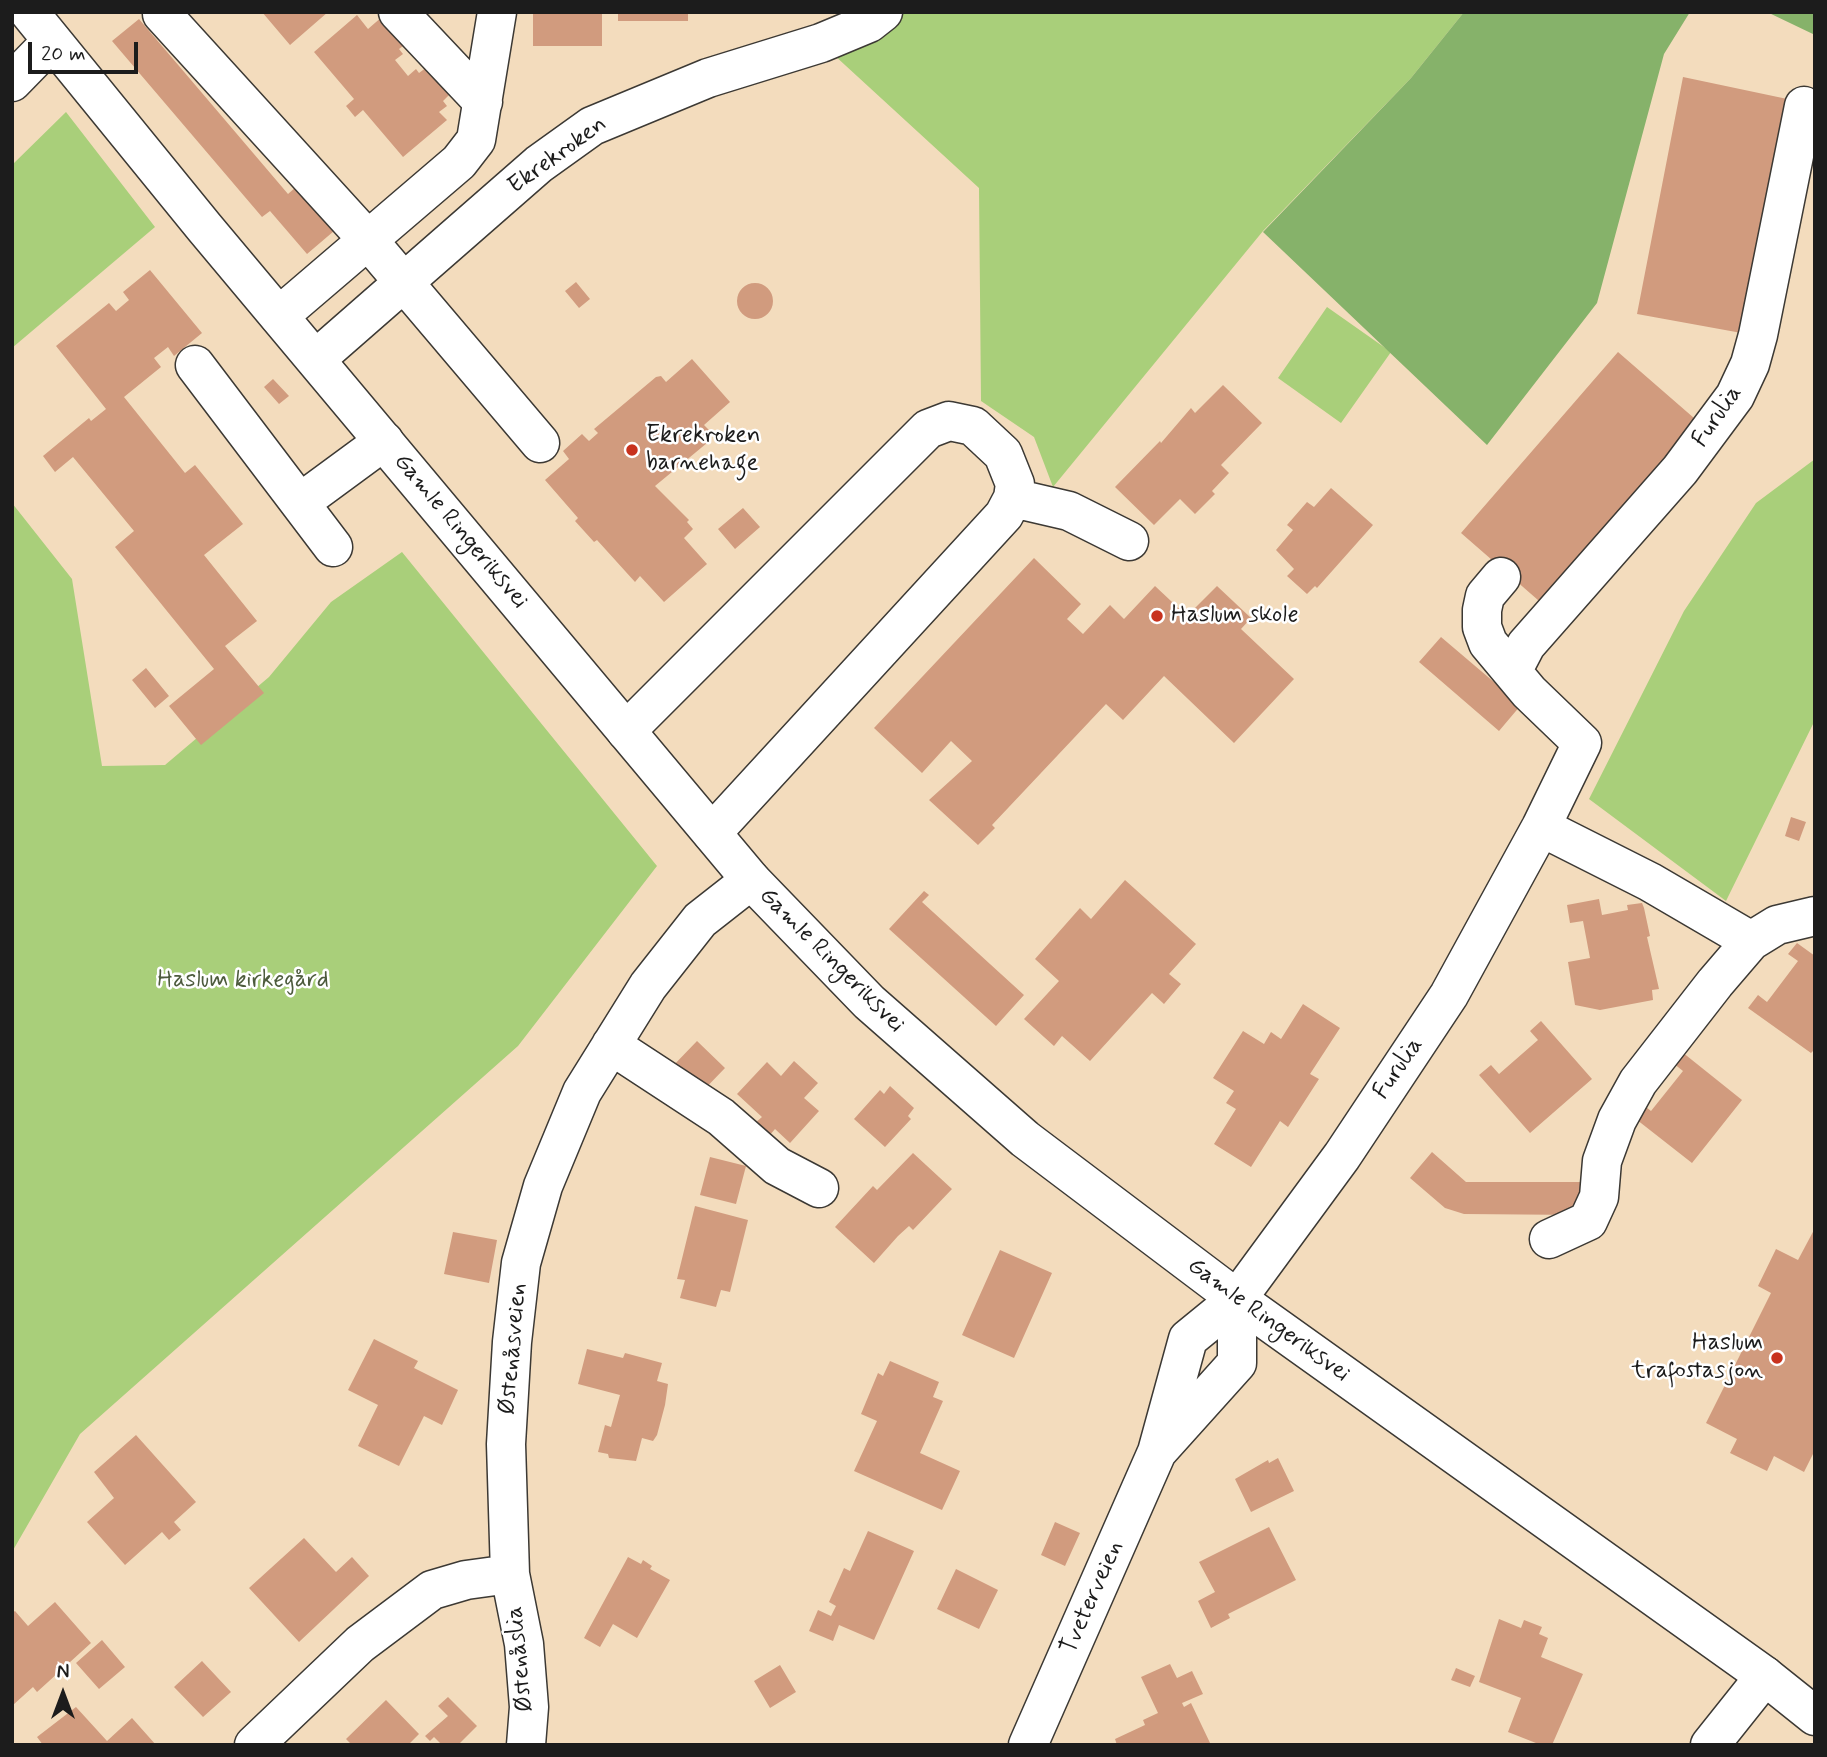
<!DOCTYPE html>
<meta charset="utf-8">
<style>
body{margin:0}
#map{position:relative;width:1827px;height:1757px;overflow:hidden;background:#f3dcbd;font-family:Mynerve,sans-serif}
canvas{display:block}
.frame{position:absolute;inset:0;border:14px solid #1c1c1c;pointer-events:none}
.north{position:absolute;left:28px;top:1659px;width:70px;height:70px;-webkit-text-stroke:5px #fff;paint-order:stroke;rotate:0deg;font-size:19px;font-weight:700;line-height:28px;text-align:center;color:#1c1c1c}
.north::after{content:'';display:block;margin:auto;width:24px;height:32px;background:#1c1c1c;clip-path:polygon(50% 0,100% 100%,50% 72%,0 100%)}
.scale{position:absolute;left:28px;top:42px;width:110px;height:32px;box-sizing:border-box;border:4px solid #1c1c1c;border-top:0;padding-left:9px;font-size:21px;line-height:24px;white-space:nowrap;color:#1c1c1c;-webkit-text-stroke:5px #fff;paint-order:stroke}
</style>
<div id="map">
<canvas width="1827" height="1757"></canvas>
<div class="frame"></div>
<div class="north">N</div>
<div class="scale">20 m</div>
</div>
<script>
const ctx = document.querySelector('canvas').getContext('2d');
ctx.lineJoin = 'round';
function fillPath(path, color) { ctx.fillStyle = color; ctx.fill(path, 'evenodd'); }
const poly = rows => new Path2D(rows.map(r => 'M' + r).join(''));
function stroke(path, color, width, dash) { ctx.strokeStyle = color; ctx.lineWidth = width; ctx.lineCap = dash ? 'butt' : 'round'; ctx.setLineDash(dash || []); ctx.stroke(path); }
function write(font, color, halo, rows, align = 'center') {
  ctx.font = font + ' Mynerve,sans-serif'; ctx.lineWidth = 5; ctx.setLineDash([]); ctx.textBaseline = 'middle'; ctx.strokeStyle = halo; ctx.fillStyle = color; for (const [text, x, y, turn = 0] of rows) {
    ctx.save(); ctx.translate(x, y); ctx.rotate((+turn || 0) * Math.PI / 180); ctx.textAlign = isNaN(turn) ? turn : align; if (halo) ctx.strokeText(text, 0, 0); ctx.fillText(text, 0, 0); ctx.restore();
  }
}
const green = poly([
 [883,12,1464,12,1411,78,1263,231,1053,487,1034,437,981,401,979,188,821,43],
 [66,112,155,227,12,348,12,165],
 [1327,307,1391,352,1341,423,1278,378],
 [1815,459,1815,720,1726,901,1589,799,1684,611,1756,503],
 [12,503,72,579,102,766,165,765,269,677,331,602,402,552,657,866,518,1046,80,1434,12,1552]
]);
const forest = poly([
 [1464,12,1690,12,1664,54,1597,303,1487,445,1263,232,1411,78],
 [1767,12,1815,12,1815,35]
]);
const building = poly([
 [262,12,328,12,290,45],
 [533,12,602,12,602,46,533,46],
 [618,12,688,12,688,21,618,21],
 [357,15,368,29,383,16,407,43,399,49,403,54,395,60,408,76,416,69,419,73,427,67,450,94,443,101,447,106,439,112,447,120,403,157,363,110,355,117,346,106,354,99,314,52],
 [139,19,288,194,296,187,334,231,307,254,270,211,262,217,112,41],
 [1683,77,1792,100,1747,334,1637,314],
 [150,270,202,333,174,356,168,347,154,358,161,367,124,397,185,473,195,465,243,524,204,555,257,621,225,646,264,693,201,745,169,706,214,669,115,547,134,531,73,457,55,472,43,456,89,418,91,421,106,409,56,346,109,303,116,311,129,300,123,292],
 [576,282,590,299,579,308,565,291],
 '737 301a18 18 0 1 1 36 0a18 18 0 1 1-36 0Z',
 [1618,352,1702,425,1546,607,1461,533],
 [692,359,730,402,704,425,713,434,705,441,707,443,655,486,689,520,687,522,693,529,684,538,707,564,664,602,640,576,635,582,597,540,594,542,575,521,578,518,545,480,569,459,563,451,582,434,589,441,598,433,594,429,656,377,661,376,666,382],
 [273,379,289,396,279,404,264,387],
 [1223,385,1262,423,1221,465,1229,473,1212,491,1215,494,1195,514,1180,499,1154,525,1115,487,1160,441,1161,443,1191,408,1195,413],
 [1331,488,1373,525,1317,588,1315,586,1307,594,1287,576,1294,569,1276,550,1293,530,1287,525,1307,502,1314,507],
 [743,508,760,527,735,549,718,529],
 [1034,558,1081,604,1067,619,1083,634,1110,605,1124,619,1155,586,1187,616,1217,586,1251,618,1241,629,1294,679,1234,743,1164,676,1123,720,1106,704,992,825,995,828,978,845,929,800,972,761,951,741,922,773,874,728],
 [1441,637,1521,705,1499,731,1419,662],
 [146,668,169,696,155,708,132,680],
 [1791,817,1806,822,1799,841,1785,836],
 [1125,880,1196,944,1169,974,1181,984,1164,1004,1152,993,1090,1061,1062,1036,1054,1046,1024,1019,1059,981,1035,959,1080,908,1091,919],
 [924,891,929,895,922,902,1024,995,996,1026,889,929],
 [1599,899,1602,915,1628,910,1627,905,1642,903,1644,908,1650,936,1647,937,1659,989,1652,990,1653,1000,1600,1010,1575,1005,1568,962,1590,958,1583,921,1570,923,1567,905],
 [1797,943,1815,956,1815,1049,1811,1053,1748,1008,1758,995,1767,1002,1798,961,1788,954],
 [1303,1004,1340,1028,1310,1074,1319,1079,1288,1127,1280,1121,1251,1167,1214,1144,1236,1109,1226,1103,1234,1091,1213,1078,1243,1031,1264,1044,1271,1032,1281,1039],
 [1541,1021,1592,1079,1530,1133,1479,1075,1491,1065,1499,1074,1538,1040,1530,1031],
 [697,1041,725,1068,697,1097,670,1069],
 [1682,1052,1742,1100,1692,1163,1632,1116,1641,1103,1651,1111,1683,1071,1673,1063],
 [794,1061,818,1083,804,1098,819,1111,790,1143,775,1129,769,1136,755,1123,762,1117,737,1094,767,1062,781,1076],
 [890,1086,914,1108,908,1116,911,1119,885,1147,854,1119,880,1090,884,1094],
 [1432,1152,1466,1182,1583,1182,1582,1215,1464,1214,1445,1208,1410,1178],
 [913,1153,952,1189,913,1230,909,1226,898,1236,874,1263,835,1227,873,1186,877,1190],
 [710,1157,746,1166,736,1204,700,1195],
 [695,1206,748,1220,730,1292,721,1290,716,1307,680,1298,685,1280,677,1279],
 [1815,1228,1815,1450,1804,1472,1774,1456,1767,1471,1730,1453,1737,1439,1706,1423,1771,1293,1758,1286,1776,1249,1798,1260],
 [453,1232,497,1240,489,1283,444,1274],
 [1000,1250,1052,1273,1014,1358,962,1335],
 [374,1339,418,1361,414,1368,458,1390,442,1425,424,1416,399,1466,358,1446,378,1405,348,1390],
 [587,1349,623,1358,625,1353,662,1363,657,1381,668,1384,665,1405,657,1435,653,1441,642,1438,636,1461,609,1458,608,1454,598,1452,605,1425,611,1427,620,1395,578,1384],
 [890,1361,939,1382,933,1397,943,1401,920,1453,960,1471,942,1510,854,1471,877,1421,861,1414,878,1373,883,1376],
 [136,1435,196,1502,174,1522,181,1530,169,1540,162,1532,125,1565,87,1522,114,1498,94,1472],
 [1278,1458,1294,1491,1251,1512,1235,1479,1268,1460,1269,1463],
 [1055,1522,1080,1533,1065,1566,1041,1555],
 [1269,1527,1296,1580,1228,1614,1230,1618,1211,1628,1198,1601,1215,1592,1199,1562],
 [868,1531,914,1551,874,1640,839,1625,833,1641,809,1631,818,1610,831,1616,836,1606,829,1602,844,1568,850,1571],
 [304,1538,336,1572,352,1557,369,1576,299,1642,249,1588],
 [628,1557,641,1564,643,1560,652,1566,650,1569,670,1580,637,1638,613,1624,600,1647,584,1638],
 [956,1569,998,1590,979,1629,937,1609],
 [55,1602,91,1643,37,1692,33,1687,13,1705,12,1613,15,1611,28,1626],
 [1499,1619,1521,1628,1524,1620,1542,1627,1539,1634,1548,1638,1541,1657,1583,1674,1552,1745,1541,1745,1508,1732,1521,1698,1479,1682],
 [102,1640,125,1667,99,1689,76,1663],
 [202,1661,231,1692,203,1717,174,1687],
 [1170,1664,1177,1678,1192,1671,1203,1694,1182,1703,1184,1707,1191,1703,1211,1745,1117,1745,1115,1739,1145,1725,1143,1720,1158,1713,1141,1677],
 [780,1665,796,1692,770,1708,754,1681],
 [1456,1668,1475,1676,1470,1687,1451,1680],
 [448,1697,477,1726,458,1745,442,1745,434,1737,430,1741,425,1736,448,1716,438,1706],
 [386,1700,419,1734,408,1745,352,1745,346,1739],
 [76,1707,107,1741,132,1718,156,1745,43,1745,37,1737]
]);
const minor = poly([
 [398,12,483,102],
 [162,14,367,239,540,443],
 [12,82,52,41],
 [279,316,459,162,476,140,497,12],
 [316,359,539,164,592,126,708,78,821,43,869,23,883,12],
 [195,365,333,547],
 [1013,498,1069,511,1129,541],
 [301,502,384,441],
 [1513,670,1526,645,1680,470,1735,396,1750,364,1758,335,1804,106],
 [626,731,928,429,949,421,973,426,1003,454,1015,484,1013,498,1004,515,712,833],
 [1541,827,1650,882,1751,941],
 [611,1045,721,1117,777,1166,819,1188],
 [1549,1239,1588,1221,1599,1197,1602,1161,1617,1120,1638,1082,1715,983,1751,941,1777,925,1815,916],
 [1237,1299,1237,1363,1157,1452,1188,1339,1237,1299,1342,1156,1449,995,1541,827,1582,743,1529,692,1488,643,1482,627,1482,610,1485,596,1501,577],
 [510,1574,524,1644,529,1707,526,1745],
 [254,1745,360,1644,432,1590,466,1580,510,1574,506,1444,512,1342,521,1263,543,1186,582,1092,648,986,700,920,751,880],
 [1028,1745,1157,1452],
 [1710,1745,1765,1676]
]);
const major = poly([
 [29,12,204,227,751,880,869,1002,1025,1139,1237,1299,1765,1676,1815,1716]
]);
const markers = [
 [632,450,7,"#c8321e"],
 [1157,616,7,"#c8321e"],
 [1777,1358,7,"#c8321e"]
];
const streetNames = [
 ["Ekrekroken",558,156,-36],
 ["Furulia",1718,417,-56],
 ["Gamle Ringeriksvei",460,532,50],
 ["Gamle Ringeriksvei",831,961,45],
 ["Furulia",1399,1069,-56],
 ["Gamle Ringeriksvei",1268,1321,36],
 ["Østenåsveien",514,1349,-85],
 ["Tveterveien",1093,1598,-66],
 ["Østenåslia",521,1659,-96]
];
const poiNames = [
 ["Ekrekroken",646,436],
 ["barnehage",646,464],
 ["Haslum skole",1171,616],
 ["Haslum",1763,1344,"right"],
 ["trafostasjon",1763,1372,"right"]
];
const parkNames = [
 ["Haslum kirkegård",243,981]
];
fillPath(green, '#a9cf7a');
fillPath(forest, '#86b26a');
fillPath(building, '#d19b7e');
stroke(minor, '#3c3934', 41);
stroke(major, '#3c3934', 41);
stroke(minor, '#fff', 38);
stroke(major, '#fff', 38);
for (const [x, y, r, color] of markers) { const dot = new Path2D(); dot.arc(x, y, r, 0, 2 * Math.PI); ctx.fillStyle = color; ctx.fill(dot); stroke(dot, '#fff', 2.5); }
write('24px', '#1c1c1c', '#fff', streetNames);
write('24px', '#1c1c1c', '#fff', poiNames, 'left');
write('24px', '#4d5b3d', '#fff', parkNames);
</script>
